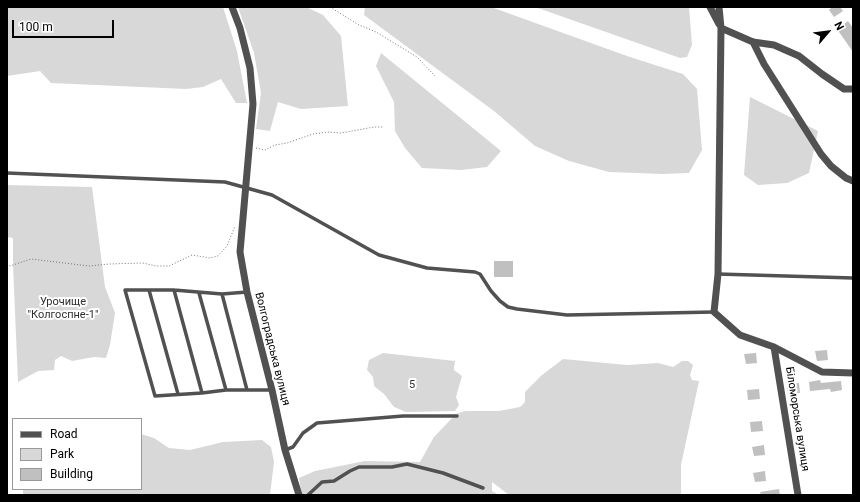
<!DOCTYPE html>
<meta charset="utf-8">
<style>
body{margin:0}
#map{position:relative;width:860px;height:502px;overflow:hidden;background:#fff;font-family:Roboto,sans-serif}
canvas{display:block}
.frame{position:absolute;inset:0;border:8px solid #000;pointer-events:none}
.legend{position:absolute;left:12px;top:418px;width:130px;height:72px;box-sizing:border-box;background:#fff;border:1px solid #999;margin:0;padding:5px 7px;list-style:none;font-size:12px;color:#000}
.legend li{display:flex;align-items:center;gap:8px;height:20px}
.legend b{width:20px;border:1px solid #999}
.north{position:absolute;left:808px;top:12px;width:40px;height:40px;-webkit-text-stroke:3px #fff;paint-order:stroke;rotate:62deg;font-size:11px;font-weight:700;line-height:16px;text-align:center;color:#000}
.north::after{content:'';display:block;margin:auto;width:14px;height:18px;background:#000;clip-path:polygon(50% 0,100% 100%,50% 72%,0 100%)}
.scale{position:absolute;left:12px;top:20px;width:102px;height:18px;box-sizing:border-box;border:2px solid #000;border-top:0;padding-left:5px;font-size:12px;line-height:14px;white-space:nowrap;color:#000;-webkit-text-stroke:3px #fff;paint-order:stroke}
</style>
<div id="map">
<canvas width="860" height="502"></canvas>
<div class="frame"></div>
<ul class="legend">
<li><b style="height:5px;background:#515151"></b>Road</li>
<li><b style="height:11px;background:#d8d8d8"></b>Park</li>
<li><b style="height:11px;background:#c0c0c0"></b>Building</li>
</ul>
<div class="north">N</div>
<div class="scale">100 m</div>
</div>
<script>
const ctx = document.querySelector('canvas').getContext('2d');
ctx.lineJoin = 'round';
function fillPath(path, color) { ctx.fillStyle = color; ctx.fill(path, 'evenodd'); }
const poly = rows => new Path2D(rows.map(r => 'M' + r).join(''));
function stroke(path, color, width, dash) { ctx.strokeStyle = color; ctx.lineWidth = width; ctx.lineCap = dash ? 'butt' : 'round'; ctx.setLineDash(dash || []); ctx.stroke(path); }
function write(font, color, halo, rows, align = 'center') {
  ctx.font = font + ' Roboto,sans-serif'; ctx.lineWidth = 4; ctx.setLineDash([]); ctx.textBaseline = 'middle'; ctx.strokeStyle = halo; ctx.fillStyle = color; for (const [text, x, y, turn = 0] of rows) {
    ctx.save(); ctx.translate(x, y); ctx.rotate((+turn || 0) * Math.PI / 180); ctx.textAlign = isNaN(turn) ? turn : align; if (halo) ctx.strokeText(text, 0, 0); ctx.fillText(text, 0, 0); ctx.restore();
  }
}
const green = poly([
 [7,7,223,7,237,51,247,103,236,103,221,79,203,87,186,89,51,83,40,71,7,76],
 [238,7,306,7,323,15,341,36,348,106,301,109,278,102,270,131,256,129,261,93,254,53],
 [365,7,491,7,627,56,683,74,697,89,702,150,689,173,663,174,609,172,569,161,535,146,494,111,364,15],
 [535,7,689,7,692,45,687,57,680,58],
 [381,53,501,151,487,167,461,170,422,168,405,148,395,131,394,102,376,66],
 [750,97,818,131,809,173,787,183,758,185,744,175],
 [7,185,92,187,105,287,115,313,110,345,106,358,94,357,72,361,61,356,55,360,54,370,38,371,18,382,13,265,13,238,7,237],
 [383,353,455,361,454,368,454,370,462,376,456,397,459,405,455,411,406,412,394,407,384,394,374,386,373,377,367,370,369,360],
 [563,359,627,365,658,363,673,367,682,361,688,361,693,365,690,375,692,380,699,381,681,465,681,495,509,495,492,482,492,491,499,495,302,495,299,478,315,471,365,461,420,462,434,437,456,414,465,411,499,411,520,407,525,402,525,392,542,375],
 [141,434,154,438,169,448,190,450,223,442,262,440,271,447,274,462,270,495,23,495,23,489,141,489]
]);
const building = poly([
 [832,7,840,7,843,11,834,17,829,10],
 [848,21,853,28,853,52,837,29],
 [494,261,513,261,513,277,494,277],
 [827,350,828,360,817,361,815,351],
 [756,353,757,363,746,364,744,354],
 [820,380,821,383,841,381,842,390,831,392,830,389,810,391,809,382],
 [799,383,800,393,788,394,787,384],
 [759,389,760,399,748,400,747,390],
 [762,421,763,431,751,432,750,422],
 [764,445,765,455,754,456,752,447],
 [765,471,766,481,755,482,753,473],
 [779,489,780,495,761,495,760,492]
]);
const path = poly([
 [330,7,359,25,376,32,417,57,435,76],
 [256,148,265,150,275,145,287,143,313,134,328,132,341,133,374,127,383,127],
 [7,264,10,266,31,259,89,266,109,264,143,263,156,266,169,266,192,255,210,258,218,256,227,246,235,226]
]);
const service = poly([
 [7,173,225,182,272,195,379,255,427,268,475,272,480,274,491,291,500,301,508,307,517,309,567,315,714,312],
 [718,274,853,278],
 [149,290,178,394],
 [174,290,202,393],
 [247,292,222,294,174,290,125,290,155,396,202,393,226,390,272,390],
 [199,293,226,390],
 [222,294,247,390],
 [285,450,293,447,303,433,317,423,403,416,457,416],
 [308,495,322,482,334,481,350,471,359,467,392,467,407,464,443,473,483,488]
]);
const minor = poly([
 [232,7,240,28,250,68,253,104,240,252,247,292,272,390,285,450,299,495],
 [710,7,719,24],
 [719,7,721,28,718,274,714,312,740,335,774,347,822,372,853,373],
 [721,28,753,42,774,45,799,56,822,74,844,89,853,89],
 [753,42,764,64,821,154,831,166,846,178,853,181],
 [774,347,798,495]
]);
const parkNames = [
 ["Урочище",63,302],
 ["\"Колгоспне-1\"",63,315],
 ["5",412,385]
];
const streetNames = [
 ["Волгоградська вулиця",272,349,76],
 ["Біломорська вулиця",797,419,81]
];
fillPath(green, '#d8d8d8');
fillPath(building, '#c0c0c0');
stroke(path, '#737373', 1, [1, 2]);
stroke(service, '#515151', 3.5);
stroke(minor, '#515151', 7);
write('11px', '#2f2f2f', '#fff', parkNames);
write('11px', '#000', '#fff', streetNames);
</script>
